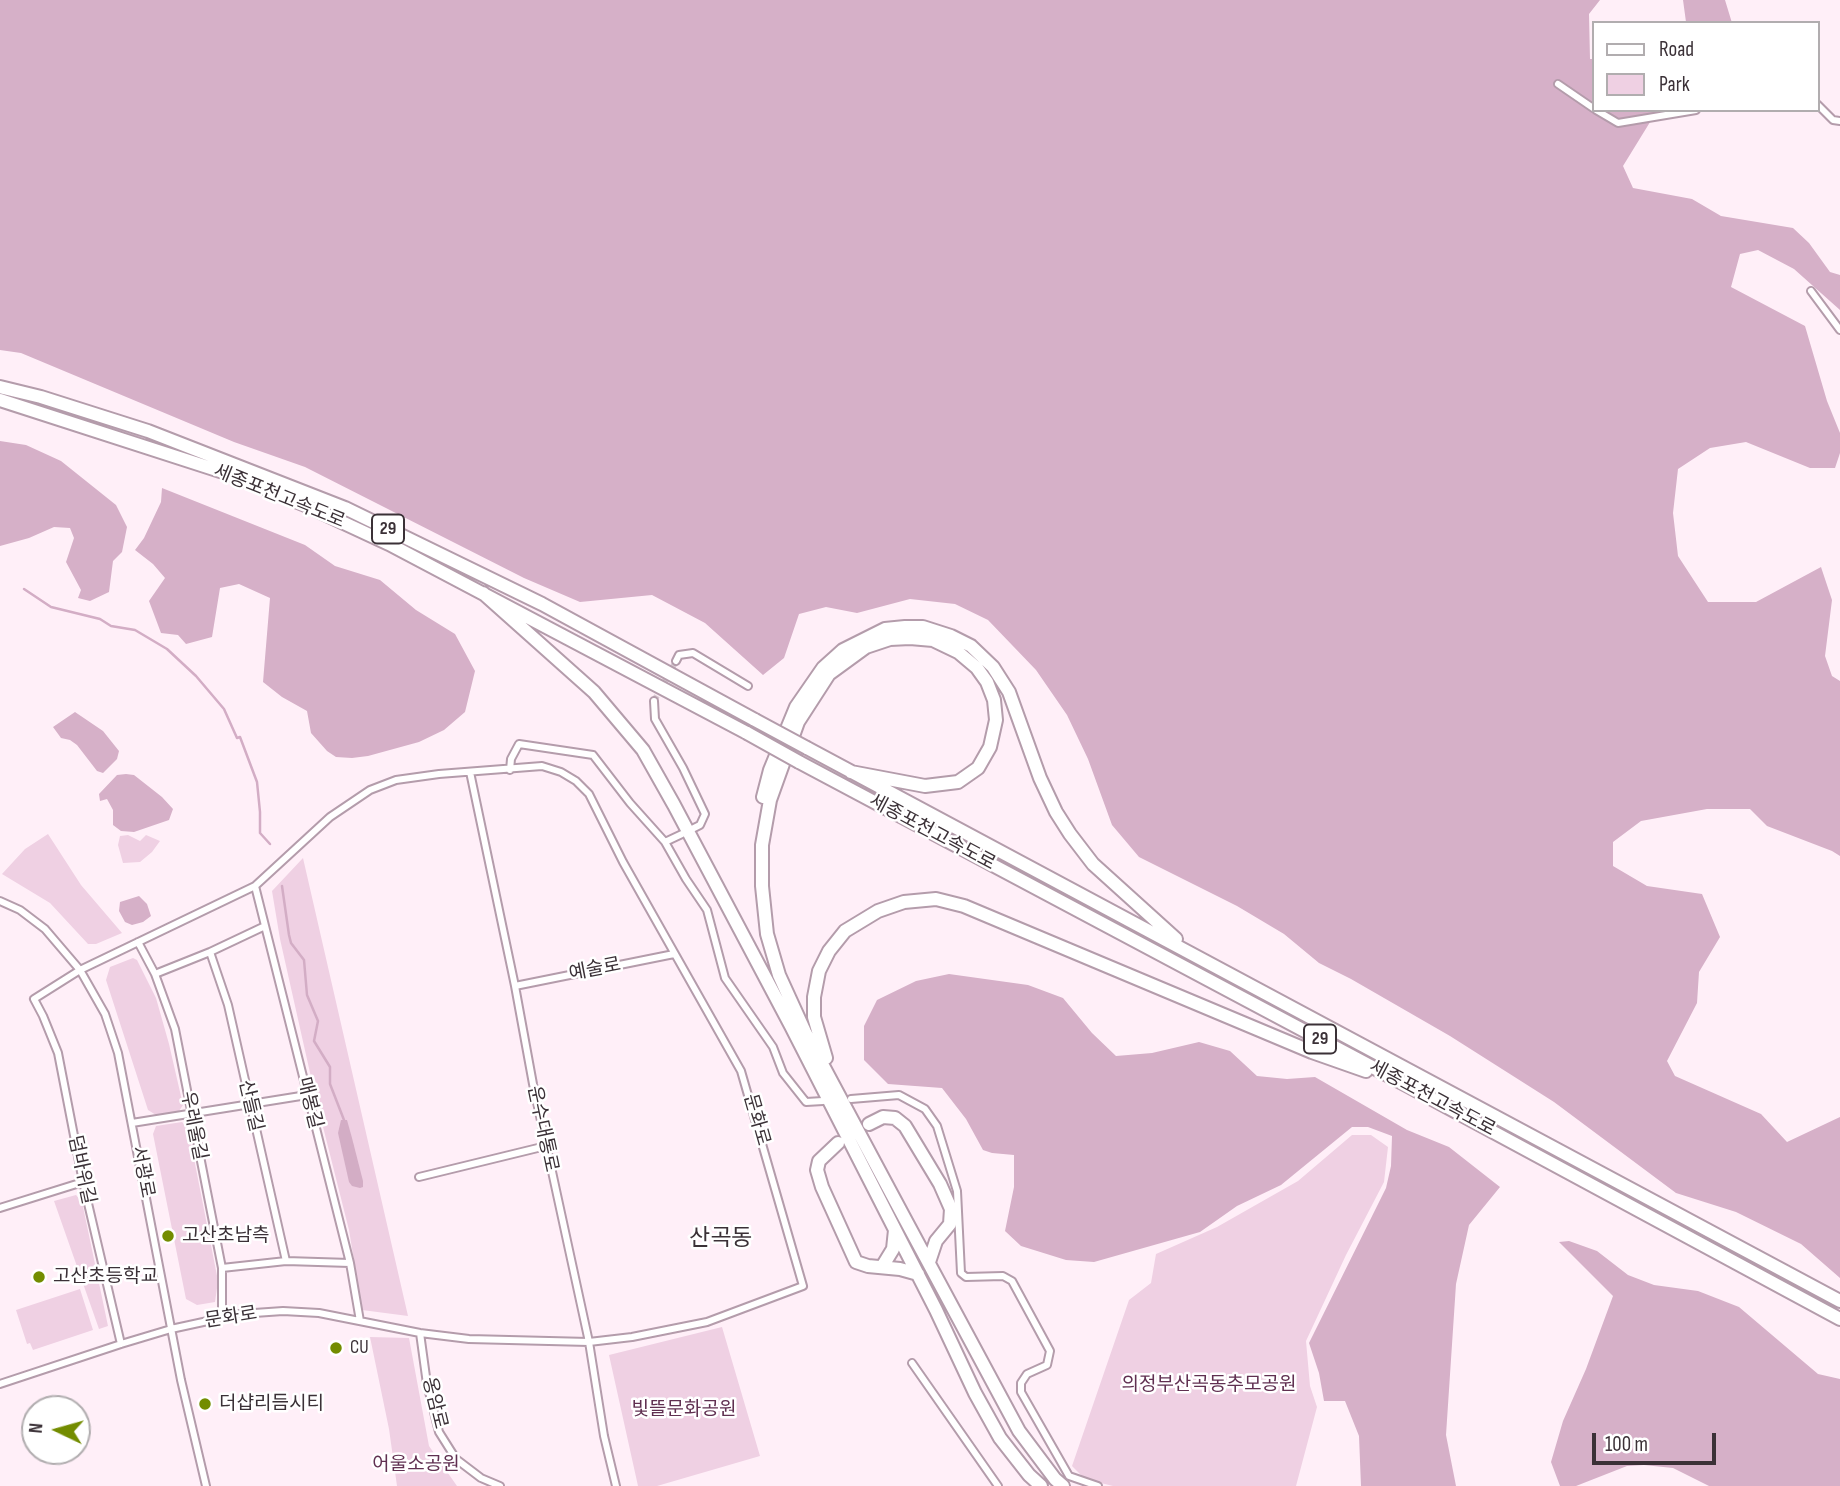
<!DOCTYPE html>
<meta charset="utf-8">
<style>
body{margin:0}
#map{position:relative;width:1840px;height:1486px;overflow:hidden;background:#ffeff8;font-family:"Sofia Sans Condensed",sans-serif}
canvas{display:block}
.legend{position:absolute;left:1592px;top:21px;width:228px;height:91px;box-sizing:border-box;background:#fff;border:2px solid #b1adaf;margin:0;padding:9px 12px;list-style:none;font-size:21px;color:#3b3137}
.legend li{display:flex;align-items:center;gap:14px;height:35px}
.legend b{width:35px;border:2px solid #b1adaf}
.north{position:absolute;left:21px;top:1395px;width:70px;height:70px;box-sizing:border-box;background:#fff;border:2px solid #b1adaf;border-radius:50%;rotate:275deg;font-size:19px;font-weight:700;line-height:28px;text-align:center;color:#3b3137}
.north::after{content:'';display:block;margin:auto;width:24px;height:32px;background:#738c00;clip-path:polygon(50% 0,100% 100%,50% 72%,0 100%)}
.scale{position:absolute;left:1592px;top:1433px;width:124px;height:32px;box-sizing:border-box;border:4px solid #3b3137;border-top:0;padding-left:9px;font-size:21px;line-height:24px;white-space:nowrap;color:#3b3137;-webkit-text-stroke:5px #fff;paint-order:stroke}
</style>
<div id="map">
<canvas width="1840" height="1486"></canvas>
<ul class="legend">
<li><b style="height:9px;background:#fff"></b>Road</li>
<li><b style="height:19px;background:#efd0e3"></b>Park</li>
</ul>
<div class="north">N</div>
<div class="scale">100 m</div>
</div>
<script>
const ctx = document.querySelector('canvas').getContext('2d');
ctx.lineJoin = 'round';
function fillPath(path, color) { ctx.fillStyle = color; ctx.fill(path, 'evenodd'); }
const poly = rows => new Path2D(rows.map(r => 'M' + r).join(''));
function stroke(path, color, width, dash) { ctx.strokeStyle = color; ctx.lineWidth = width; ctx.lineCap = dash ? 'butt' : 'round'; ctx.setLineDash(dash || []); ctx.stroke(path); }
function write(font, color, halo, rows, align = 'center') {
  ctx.font = font + ' "Sofia Sans Condensed","Noto Sans KR",sans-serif'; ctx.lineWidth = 5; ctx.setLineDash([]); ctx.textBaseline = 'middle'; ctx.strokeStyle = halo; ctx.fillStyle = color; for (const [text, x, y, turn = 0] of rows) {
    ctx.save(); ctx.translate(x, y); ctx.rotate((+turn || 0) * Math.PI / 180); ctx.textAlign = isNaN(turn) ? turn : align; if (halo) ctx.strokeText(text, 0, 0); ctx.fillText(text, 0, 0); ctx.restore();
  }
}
const green = poly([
 [48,834,81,885,122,933,96,944,88,944,50,903,2,874,25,849],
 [128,835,140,841,146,835,160,841,152,852,140,862,123,863,118,845,120,836],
 [303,858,408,1316,362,1310,349,1230,315,1095,280,939,272,891],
 [133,958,137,960,156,998,169,1044,183,1105,179,1111,156,1115,148,1110,106,980,110,967],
 [182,1122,188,1128,218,1281,215,1302,197,1305,186,1299,153,1134,156,1126],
 [1352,1135,1371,1135,1388,1147,1384,1182,1346,1255,1306,1341,1310,1386,1317,1407,1296,1486,1113,1486,1085,1479,1072,1466,1129,1300,1151,1283,1156,1254,1217,1227,1298,1181],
 [76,1195,82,1202,108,1326,99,1329,54,1201],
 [80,1289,93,1330,33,1350,30,1343,27,1344,16,1310],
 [722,1327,760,1456,657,1486,638,1486,609,1355],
 [370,1337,409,1338,429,1446,457,1486,397,1486,389,1429]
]);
const forest = poly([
 [0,0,1600,0,1589,14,1590,59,1593,59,1593,110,1675,110,1655,114,1623,166,1633,188,1692,199,1721,216,1793,228,1809,243,1830,272,1840,275,1840,310,1794,269,1758,250,1740,254,1731,287,1805,326,1827,401,1840,433,1840,453,1835,468,1810,468,1746,442,1710,448,1678,469,1673,513,1678,556,1708,602,1756,602,1821,567,1832,600,1825,656,1832,676,1840,681,1840,856,1832,851,1767,826,1750,809,1707,809,1641,821,1613,842,1613,866,1647,886,1702,894,1720,937,1699,972,1697,1003,1667,1061,1675,1076,1761,1114,1787,1142,1840,1117,1840,1278,1801,1244,1736,1212,1676,1193,1554,1102,1450,1036,1351,979,1319,963,1284,934,1237,906,1139,857,1112,825,1088,759,1067,715,1036,670,988,620,955,604,910,599,857,613,826,607,799,614,784,658,763,675,705,623,652,595,580,602,524,578,305,467,234,442,21,353,0,350],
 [1683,0,1725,0,1732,23,1672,23,1686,22],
 [0,441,26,445,61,461,116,505,127,527,122,552,113,561,109,592,90,601,78,598,81,590,66,562,74,538,70,528,54,527,29,538,0,546],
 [162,488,305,545,335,566,380,580,416,610,455,634,475,671,465,712,444,730,419,742,368,756,352,758,336,757,327,751,311,733,307,711,282,697,263,682,270,598,239,584,220,588,212,637,186,644,178,635,161,633,149,601,165,578,153,564,135,550,144,538,161,502],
 [75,712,103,731,119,751,117,759,103,773,97,771,77,745,70,740,61,738,53,727],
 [126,774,134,775,162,797,173,809,169,820,134,832,121,831,113,825,113,810,107,799,100,801,99,794,117,775],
 [139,896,147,904,151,916,143,922,132,925,125,922,119,911,120,902],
 [949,974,1028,985,1063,998,1092,1033,1116,1056,1152,1053,1199,1042,1230,1051,1257,1076,1287,1079,1315,1077,1407,1130,1449,1147,1500,1187,1469,1225,1456,1284,1446,1435,1456,1486,1361,1486,1359,1436,1345,1401,1324,1401,1319,1373,1309,1343,1386,1188,1391,1166,1392,1136,1368,1127,1352,1127,1281,1185,1237,1206,1200,1232,1094,1262,1066,1260,1021,1246,1005,1231,1014,1187,1014,1155,992,1153,983,1150,966,1119,942,1088,888,1084,864,1060,864,1026,877,1000,916,981],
 [1569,1241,1597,1251,1628,1275,1654,1285,1698,1291,1739,1307,1818,1374,1840,1379,1840,1486,1709,1486,1673,1468,1644,1465,1627,1466,1576,1486,1560,1486,1551,1462,1563,1421,1586,1369,1613,1296,1559,1242]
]);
const water = poly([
 [341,1120,347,1120,352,1138,363,1181,363,1187,360,1188,352,1186,349,1182,338,1133]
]);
const stream = poly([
 [24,589,51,607,100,619,111,626,135,630,167,649,196,676,224,709,237,738,240,737,257,782,260,812,260,833,270,844],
 [282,886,289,935,291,943,304,960,307,995,318,1021,314,1041,330,1067,330,1084,344,1120]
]);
const streetTunnel = poly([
 [654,701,676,661]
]);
const street = poly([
 [1558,84,1593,108],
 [1817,104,1833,120,1840,121],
 [1596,110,1618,123,1696,110],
 [1811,291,1840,330],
 [676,661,679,655,693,653,748,686],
 [654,701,655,719,683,768,705,814,700,825,692,829],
 [510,770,511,759,519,744,593,755,630,803,665,842,682,834],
 [470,772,515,986,533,1084,589,1342,604,1436,616,1486],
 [665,842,686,879,707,910,725,978,773,1047,783,1073,806,1102,823,1101],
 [255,886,350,1263,360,1321],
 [0,901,20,910,45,929,80,970,105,1014,118,1053,181,1380,206,1486],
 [138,942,155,974,175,1029,222,1268,222,1317],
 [210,952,228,1005,286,1261],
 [155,974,210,952,265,926],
 [515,986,674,954],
 [851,1099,899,1095,925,1109,937,1126,957,1191,961,1273,966,1277,1003,1276,1012,1281,1050,1351,1047,1365,1027,1374,1021,1383,1021,1392,1069,1476,1098,1486],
 [132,1123,307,1095],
 [419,1177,546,1146],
 [0,1208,83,1182],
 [222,1268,286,1261,350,1263],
 [420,1333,427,1384,439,1432,456,1459,481,1478,500,1486],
 [912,1363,998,1486],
 [0,1384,121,1344,171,1329,240,1314,283,1311,319,1313,420,1333,469,1339,589,1342,632,1337,707,1322,803,1286,741,1071,623,862,589,794,576,781,561,772,542,766,439,774,396,780,370,790,330,817,255,886,80,970,34,999,43,1016,58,1053,83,1182,121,1344]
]);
const highway = poly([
 [0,387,41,397,148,431,345,508,542,604,755,720],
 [0,400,226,473,303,504,389,544,747,733],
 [483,593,594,692,643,750,674,805,791,1026,936,1310,975,1393,1000,1438,1029,1475,1041,1486],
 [807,748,1840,1301],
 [799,762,1408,1086,1840,1319],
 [851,772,925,786,958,782,978,768,990,747,996,720,994,700,987,682,977,668,958,652,933,640,910,638,890,639,866,647,829,674,798,722,770,800,762,845,762,886,767,934,779,975,805,1032,905,1219,1019,1431,1055,1479,1063,1486],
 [763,797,770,770,796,707,823,668,843,650,885,629,905,627,923,627,951,636,971,646,993,667,1009,692,1040,778,1056,812,1070,834,1093,864,1176,939],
 [826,1058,814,1017,814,997,819,971,829,951,845,931,878,911,904,902,936,899,964,906,1312,1052,1366,1071],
 [869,1124,883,1117,895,1118,905,1126,940,1184,951,1209,950,1224,936,1241,929,1262],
 [838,1143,819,1161,817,1170,822,1187,856,1262,868,1266,900,1269,918,1274],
 [882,1267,893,1249,895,1230]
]);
const highwayBridge = poly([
 [755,720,807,748],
 [747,733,799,762]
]);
const markers = [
 [168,1236,7,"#738c00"],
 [39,1277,7,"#738c00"],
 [336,1348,7,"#738c00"],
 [205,1404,7,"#738c00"]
];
const shields = [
 [388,529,32],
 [1320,1039,32]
];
const shieldNames = [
 ["29",388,529],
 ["29",1320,1039]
];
const streetNames = [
 ["세종포천고속도로",279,497,22],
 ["세종포천고속도로",932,833,28],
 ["예술로",595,970,-11],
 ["세종포천고속도로",1432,1099,28],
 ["매봉길",309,1103,76],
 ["산들길",250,1106,77],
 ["문화로",756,1120,74],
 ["우레울길",193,1126,79],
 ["운수대통로",542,1129,78],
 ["덤바위길",81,1170,78],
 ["서광로",142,1172,79],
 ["문화로",231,1318,-9],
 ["옹암로",434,1403,76]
];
const poiNames = [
 ["고산초남측",182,1236],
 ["고산초등학교",53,1277],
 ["CU",350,1348],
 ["더샵리듬시티",219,1404]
];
const parkNames = [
 ["의정부산곡동추모공원",1209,1385],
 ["빛뜰문화공원",684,1410],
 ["어울소공원",416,1465]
];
const quarterNames = [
 ["산곡동",721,1239]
];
fillPath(green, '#efd0e3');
fillPath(forest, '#d6b0c8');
fillPath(water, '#d3adc5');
stroke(stream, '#d3adc5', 2.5);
stroke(streetTunnel, '#d8c9d1', 6, [6, 3]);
stroke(street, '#b49cab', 10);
stroke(highway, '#b49cab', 16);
stroke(street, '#fff', 6);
stroke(highway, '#fff', 12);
stroke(highwayBridge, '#b49cab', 16, []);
stroke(highwayBridge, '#fff', 12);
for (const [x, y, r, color] of markers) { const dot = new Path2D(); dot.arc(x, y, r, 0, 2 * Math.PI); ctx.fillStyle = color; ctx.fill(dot); stroke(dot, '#fff', 2.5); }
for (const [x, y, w] of shields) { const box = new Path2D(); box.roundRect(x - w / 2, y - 14.5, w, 29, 5); ctx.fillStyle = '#fff'; ctx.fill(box); stroke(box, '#3b3137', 2); }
write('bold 18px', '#3b3137', null, shieldNames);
write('19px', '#3b3137', '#fff', streetNames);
write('19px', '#3b3137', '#fff', poiNames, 'left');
write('19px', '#603051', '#fff', parkNames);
write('23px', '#3b3137', '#fff', quarterNames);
</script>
